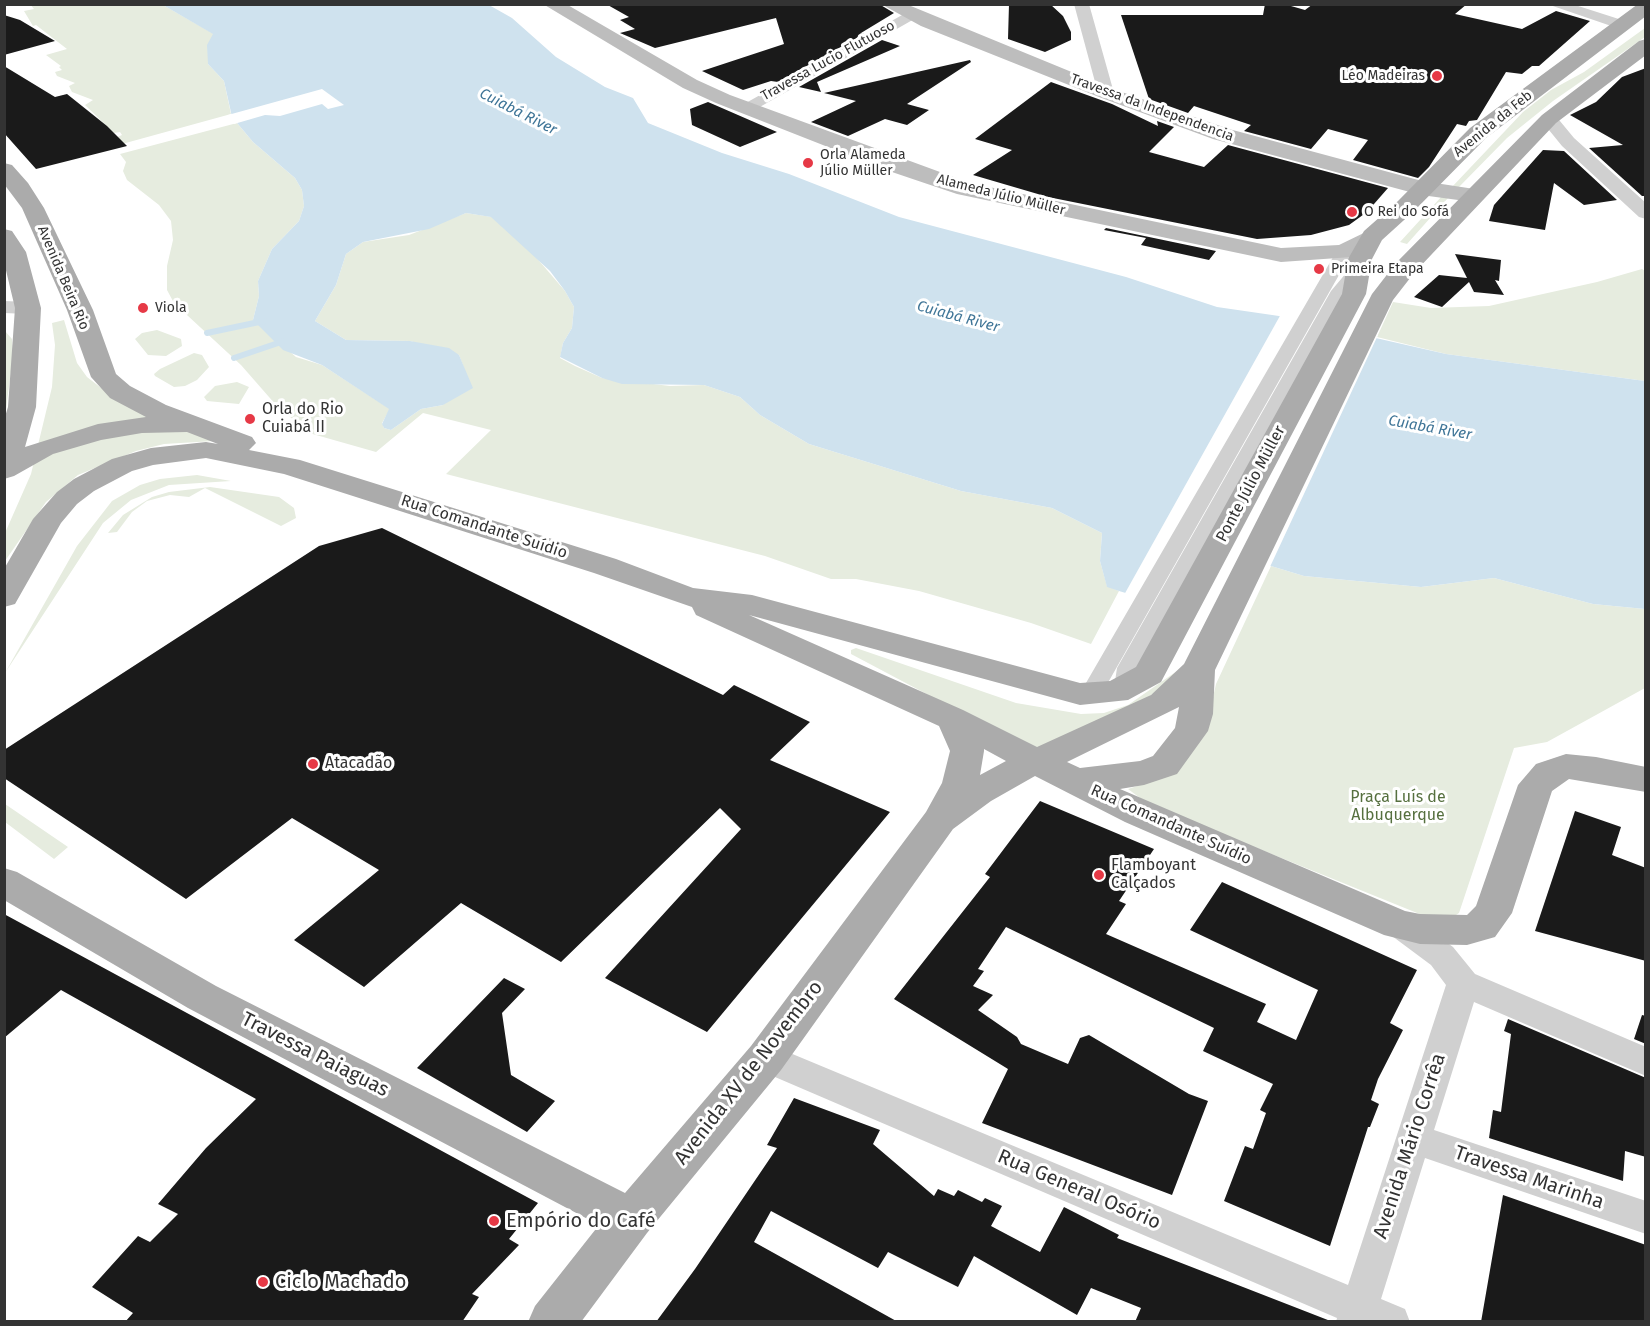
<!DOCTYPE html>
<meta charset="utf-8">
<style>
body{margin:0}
#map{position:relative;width:1650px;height:1326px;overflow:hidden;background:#fff;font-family:"Fira Sans",sans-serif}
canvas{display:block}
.frame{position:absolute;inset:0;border:6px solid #333;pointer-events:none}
</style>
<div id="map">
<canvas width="1650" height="1326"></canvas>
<div class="frame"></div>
</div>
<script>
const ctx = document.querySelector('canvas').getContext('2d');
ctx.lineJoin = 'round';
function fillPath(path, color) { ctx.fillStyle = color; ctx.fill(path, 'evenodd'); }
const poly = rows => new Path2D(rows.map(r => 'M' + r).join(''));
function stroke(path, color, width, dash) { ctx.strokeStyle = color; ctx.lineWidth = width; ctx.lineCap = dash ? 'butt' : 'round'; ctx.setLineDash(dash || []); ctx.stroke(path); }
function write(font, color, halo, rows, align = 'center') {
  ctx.font = font + ' "Fira Sans",sans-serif'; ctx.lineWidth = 6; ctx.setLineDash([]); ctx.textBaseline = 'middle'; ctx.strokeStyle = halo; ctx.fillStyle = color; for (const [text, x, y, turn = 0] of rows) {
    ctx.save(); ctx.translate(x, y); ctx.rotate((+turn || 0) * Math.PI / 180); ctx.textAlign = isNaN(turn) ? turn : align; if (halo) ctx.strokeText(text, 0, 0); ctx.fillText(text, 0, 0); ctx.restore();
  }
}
const green = poly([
 [30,4,163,5,214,34,208,64,224,81,231,114,122,144,115,138,122,135,120,132,114,133,85,105,93,100,72,92,69,86,75,83,57,76,55,72,62,70,59,67,61,66,46,55,67,49,36,25,33,26,24,11,34,9],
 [1645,28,1645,37,1553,101,1507,138,1458,188,1451,188,1523,112,1551,90,1584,72],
 [237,123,253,142,295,178,302,190,304,206,299,221,272,249,258,281,259,296,253,320,296,357,322,365,390,409,382,423,384,428,391,430,421,409,443,405,464,368,459,355,410,341,346,340,315,321,336,285,346,254,363,242,409,235,466,213,492,217,529,249,565,291,574,307,572,328,563,343,560,358,575,366,602,378,670,386,704,385,740,397,760,415,809,444,961,491,1052,508,1102,533,1100,561,1107,586,1119,591,1091,644,1031,623,919,591,856,579,831,579,765,556,446,474,491,430,423,413,376,452,309,433,276,405,241,365,174,303,167,290,167,266,173,240,171,221,159,205,127,180,123,171,126,162,120,154],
 [1442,196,1448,198,1407,244,1400,242],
 [1642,269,1645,271,1645,381,1446,354,1377,337,1393,302,1431,308,1489,306,1597,282],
 [64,320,77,363,87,377,105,391,231,440,164,444,136,451,78,475,46,502,5,561,5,533,31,474,52,387,55,345,52,323],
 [157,330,181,339,182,346,166,356,148,355,135,339,142,333],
 [5,331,12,339,13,356,5,417],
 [194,353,202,355,209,367,197,380,185,386,174,387,155,376,154,374,160,369],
 [237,382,249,387,239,404,207,401,204,397,215,386],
 [197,475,231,481,169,485,131,500,103,523,5,673,77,546,112,501,140,485,160,479],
 [210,487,279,497,294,508,296,518,281,526,205,488,189,497,170,495,147,501,132,512,117,532,108,533,123,515,152,497,169,492],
 [1271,566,1304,576,1421,587,1494,578,1593,604,1645,609,1645,688,1547,742,1514,748,1459,913,1453,917,1427,917,1148,804,1128,789,1168,776,1212,702,1216,684],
 [856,648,1016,703,1081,714,1104,713,1128,705,1177,671,1181,674,1125,713,1038,753,851,654,851,650],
 [4,804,5,804,68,847,54,859,5,822]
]);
const water = poly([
 [163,5,489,5,512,18,556,57,605,87,633,98,648,123,722,153,789,174,899,217,1126,277,1217,307,1279,316,1446,354,1645,381,1645,609,1593,604,1494,578,1421,587,1304,576,1271,566,1139,597,1119,591,1107,587,1100,561,1102,533,1052,508,961,491,809,444,760,415,740,397,704,385,622,384,602,378,560,357,563,343,572,328,574,307,565,291,550,271,491,217,466,213,429,229,363,242,346,254,336,285,315,321,346,340,410,341,449,348,459,355,473,388,443,405,421,409,391,430,384,428,382,424,389,409,322,365,283,350,253,320,259,296,258,281,272,249,299,221,304,206,302,190,295,178,253,142,232,117,224,81,208,64,207,45,213,34]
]);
const pier = poly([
 [322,89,344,105,328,109,322,104,280,116,265,115,234,124,229,118,228,115],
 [1281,314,1378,335,1269,569,1238,578,1206,596,1171,601,1139,600,1124,595]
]);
const stream = poly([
 [207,333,264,321],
 [234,358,284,341]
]);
const building = poly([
 [606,4,879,4,894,13,861,33,864,34,778,82,771,81,743,90,702,71,784,44,776,18,655,48,620,33,635,29,620,20,629,17],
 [1009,4,1050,4,1063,16,1071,32,1071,40,1045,52,1008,39],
 [1265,4,1284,4,1305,10,1313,4,1467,4,1455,14,1522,29,1556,11,1590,21,1539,66,1532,66,1522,74,1506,72,1477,120,1469,121,1466,126,1457,124,1429,167,1418,178,1353,160,1368,140,1328,129,1311,149,1244,131,1251,125,1194,106,1188,113,1149,99,1121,15,1263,15],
 [4,15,20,20,55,41,4,55],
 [882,40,900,46,817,82,821,92,799,87],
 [970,60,971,62,907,104,929,110,907,125,885,119,848,136,811,122,856,101,824,93],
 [4,66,55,97,67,94,107,126,127,146,36,169,4,133],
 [1646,68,1646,196,1642,196,1589,148,1623,145,1570,115,1596,102,1622,77],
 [1051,82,1112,104,1158,126,1157,121,1174,127,1149,152,1204,167,1228,145,1388,188,1367,212,1349,225,1311,235,1257,239,1048,197,973,175,1012,150,975,139],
 [708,102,715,105,777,132,740,147,692,125,690,109],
 [1543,150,1564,151,1617,200,1584,205,1554,183,1545,230,1489,221,1494,205],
 [1106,228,1216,251,1209,260,1141,245,1146,238,1104,230],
 [1455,254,1501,260,1499,281,1495,280,1504,295,1474,292,1469,282,1442,307,1414,297,1439,275,1467,278],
 [382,528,723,695,734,685,810,722,770,760,890,812,707,1032,605,978,741,829,720,808,561,962,461,903,364,987,294,940,379,870,292,818,186,899,4,778,4,750,319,546],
 [1040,801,1154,849,1119,901,1126,904,1106,934,1266,1004,1257,1022,1296,1040,1318,990,1190,930,1222,882,1417,970,1390,1023,1403,1030,1378,1079,1371,1100,1379,1104,1370,1127,1368,1127,1330,1246,1224,1201,1245,1146,1253,1149,1266,1113,1260,1110,1273,1084,1203,1051,1214,1028,1006,927,978,969,984,971,973,986,993,995,978,1010,1017,1037,1021,1044,1068,1064,1080,1038,1089,1035,1189,1094,1208,1101,1172,1195,982,1123,1008,1069,894,999,990,877,985,874],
 [1575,811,1621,827,1612,855,1646,868,1646,961,1535,931],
 [4,914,538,1203,509,1239,519,1245,472,1294,479,1297,462,1322,125,1322,133,1313,92,1287,138,1236,150,1242,178,1214,158,1204,206,1148,256,1099,61,990,4,1038],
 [504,978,525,989,502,1013,511,1075,555,1101,527,1132,417,1068],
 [1642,1015,1646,1016,1646,1044,1634,1039],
 [1508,1019,1646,1078,1646,1157,1625,1151,1623,1181,1489,1138,1493,1110,1501,1112,1511,1034,1504,1031],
 [794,1098,880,1130,873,1144,934,1196,938,1189,954,1196,958,1190,982,1202,985,1198,1002,1206,991,1226,1040,1252,1064,1207,1119,1235,1117,1238,1333,1322,1135,1322,1141,1308,1091,1288,1077,1315,974,1256,958,1287,888,1252,878,1268,771,1211,754,1242,898,1322,656,1322,695,1269,777,1148,767,1145],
 [1503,1195,1646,1245,1646,1322,1481,1322]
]);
const pedestrian = poly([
 [1344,247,1352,252,1101,695,1098,700,1090,702,1082,700,1079,695,1336,252,1344,247],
 [1357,264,1365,269,1346,293,1139,668,1136,688,1133,693,1117,693,1114,688,1117,668,1331,291,1352,266,1357,264]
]);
const minor = poly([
 [1074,4,1089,4,1114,93,1112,97,1100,97,1098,93,1074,4],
 [1547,4,1572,4,1625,21,1628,24,1620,29,1547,4],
 [911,10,916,12,919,15,916,18,751,112,739,112,737,108,911,10],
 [1549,114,1555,115,1574,138,1646,203,1646,219,1639,217,1562,146,1540,119,1549,114],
 [4,301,28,302,35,304,38,308,35,312,28,314,4,313,4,301],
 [1399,912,1410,915,1453,947,1475,974,1646,1047,1646,1076,1474,1002,1434,1130,1646,1201,1646,1234,1425,1158,1381,1299,1405,1309,1410,1322,1336,1322,1337,1318,754,1068,749,1058,754,1048,766,1044,778,1048,1348,1285,1446,985,1431,965,1388,933,1383,924,1388,915,1399,912]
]);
const secondary = poly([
 [543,4,566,4,697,80,730,95,970,183,1281,248,1339,245,1372,229,1380,231,1384,236,1380,241,1352,257,1281,262,957,194,889,171,716,103,683,88,543,4],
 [881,4,906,4,1113,89,1229,129,1422,181,1481,190,1484,195,1481,200,1473,202,1421,195,1213,139,1099,97,921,26,881,4]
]);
const primary = poly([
 [1638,4,1646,4,1646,16,1486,138,1414,211,1382,240,1372,259,1366,294,1161,682,1128,700,1080,705,749,615,963,710,1037,747,1151,695,1184,664,1372,294,1396,263,1542,115,1639,41,1646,39,1646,55,1556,123,1537,143,1414,273,1393,300,1215,670,1213,714,1208,731,1177,774,1144,785,1120,789,1405,911,1420,914,1467,915,1476,906,1518,785,1536,764,1566,754,1596,757,1646,767,1646,792,1569,779,1552,791,1512,913,1495,937,1467,945,1420,944,1384,935,1125,822,1035,776,991,801,953,829,781,1070,647,1233,581,1322,528,1322,535,1306,599,1225,188,1008,4,900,4,868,17,872,216,986,625,1193,751,1046,926,812,942,783,950,751,939,726,696,615,692,607,594,573,284,474,206,458,153,465,132,471,94,491,77,504,61,523,15,604,4,607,4,569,33,519,57,492,74,479,112,459,151,448,206,442,218,444,187,432,142,433,101,440,53,454,14,476,4,479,4,420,8,407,15,308,4,262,4,229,12,231,26,252,41,308,36,407,25,447,98,424,146,417,110,398,91,377,67,310,22,208,4,184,4,163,12,165,28,183,44,208,93,310,116,374,130,386,166,405,252,437,256,443,249,450,300,460,616,559,693,588,752,595,1080,683,1110,681,1136,667,1342,294,1348,259,1364,231,1398,201,1470,128,1638,4],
 [1179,707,1175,728,1153,756,1140,761,1080,768,1067,762,1179,707],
 [984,749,1006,761,980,775,984,751,984,749]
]);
const markers = [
 [1437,76,6,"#e63946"],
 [808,163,6,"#e63946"],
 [1352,212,6,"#e63946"],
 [1319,269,6,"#e63946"],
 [143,308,6,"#e63946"],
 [250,419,6,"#e63946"],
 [313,764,6,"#e63946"],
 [1099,875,6,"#e63946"],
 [494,1221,6,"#e63946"],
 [263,1282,6,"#e63946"]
];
const farStreetnames = [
 ["Travessa Lucio Flutuoso",828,61,-29],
 ["Travessa da Independencia",1152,108,20],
 ["Avenida da Feb",1493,124,-39],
 ["Alameda Júlio Müller",1001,195,14],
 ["Avenida Beira Rio",63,278,67]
];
const farPoinames = [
 ["Léo Madeiras",1425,76,"right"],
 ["Orla Alameda",820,155],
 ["Júlio Müller",820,171],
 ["O Rei do Sofá",1364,212],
 ["Primeira Etapa",1331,269],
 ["Viola",155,308]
];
const farWaternames = [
 ["Cuiabá River",518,112,27],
 ["Cuiabá River",958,317,15],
 ["Cuiabá River",1430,428,10]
];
const poiNames = [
 ["Orla do Rio",262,410],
 ["Cuiabá II",262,428],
 ["Atacadão",325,764],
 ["Flamboyant",1111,866],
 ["Calçados",1111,884]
];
const streetNames = [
 ["Ponte Júlio Müller",1251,484,-62],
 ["Rua Comandante Suídio",484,527,18],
 ["Rua Comandante Suídio",1171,825,24]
];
const parkNames = [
 ["Praça Luís de",1398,798],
 ["Albuquerque",1398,816]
];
const nearStreetnames = [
 ["Travessa Paiaguas",315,1055,27],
 ["Avenida XV de Novembro",749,1073,-52],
 ["Avenida Mário Corrêa",1410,1146,-72],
 ["Travessa Marinha",1529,1178,19],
 ["Rua General Osório",1079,1190,23]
];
const nearPoinames = [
 ["Empório do Café",506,1221],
 ["Ciclo Machado",275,1282]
];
fillPath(green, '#e6ecdf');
fillPath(water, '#cfe2ee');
fillPath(pier, '#fff');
stroke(stream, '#cfe2ee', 6);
fillPath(building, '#1a1a1a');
fillPath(pedestrian, '#d0d0d0');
fillPath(minor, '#d0d0d0');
fillPath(secondary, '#bdbdbd');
fillPath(primary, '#ababab');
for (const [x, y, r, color] of markers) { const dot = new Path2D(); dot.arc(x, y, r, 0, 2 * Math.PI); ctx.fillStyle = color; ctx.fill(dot); stroke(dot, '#fff', 2); }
write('14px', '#333', '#fff', farStreetnames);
write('14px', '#333', '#fff', farPoinames, 'left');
write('italic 15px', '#3f7597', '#fff', farWaternames);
write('16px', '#333', '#fff', poiNames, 'left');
write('16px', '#333', '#fff', streetNames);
write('16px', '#56703f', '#fff', parkNames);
write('20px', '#333', '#fff', nearStreetnames);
write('20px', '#333', '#fff', nearPoinames, 'left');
</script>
